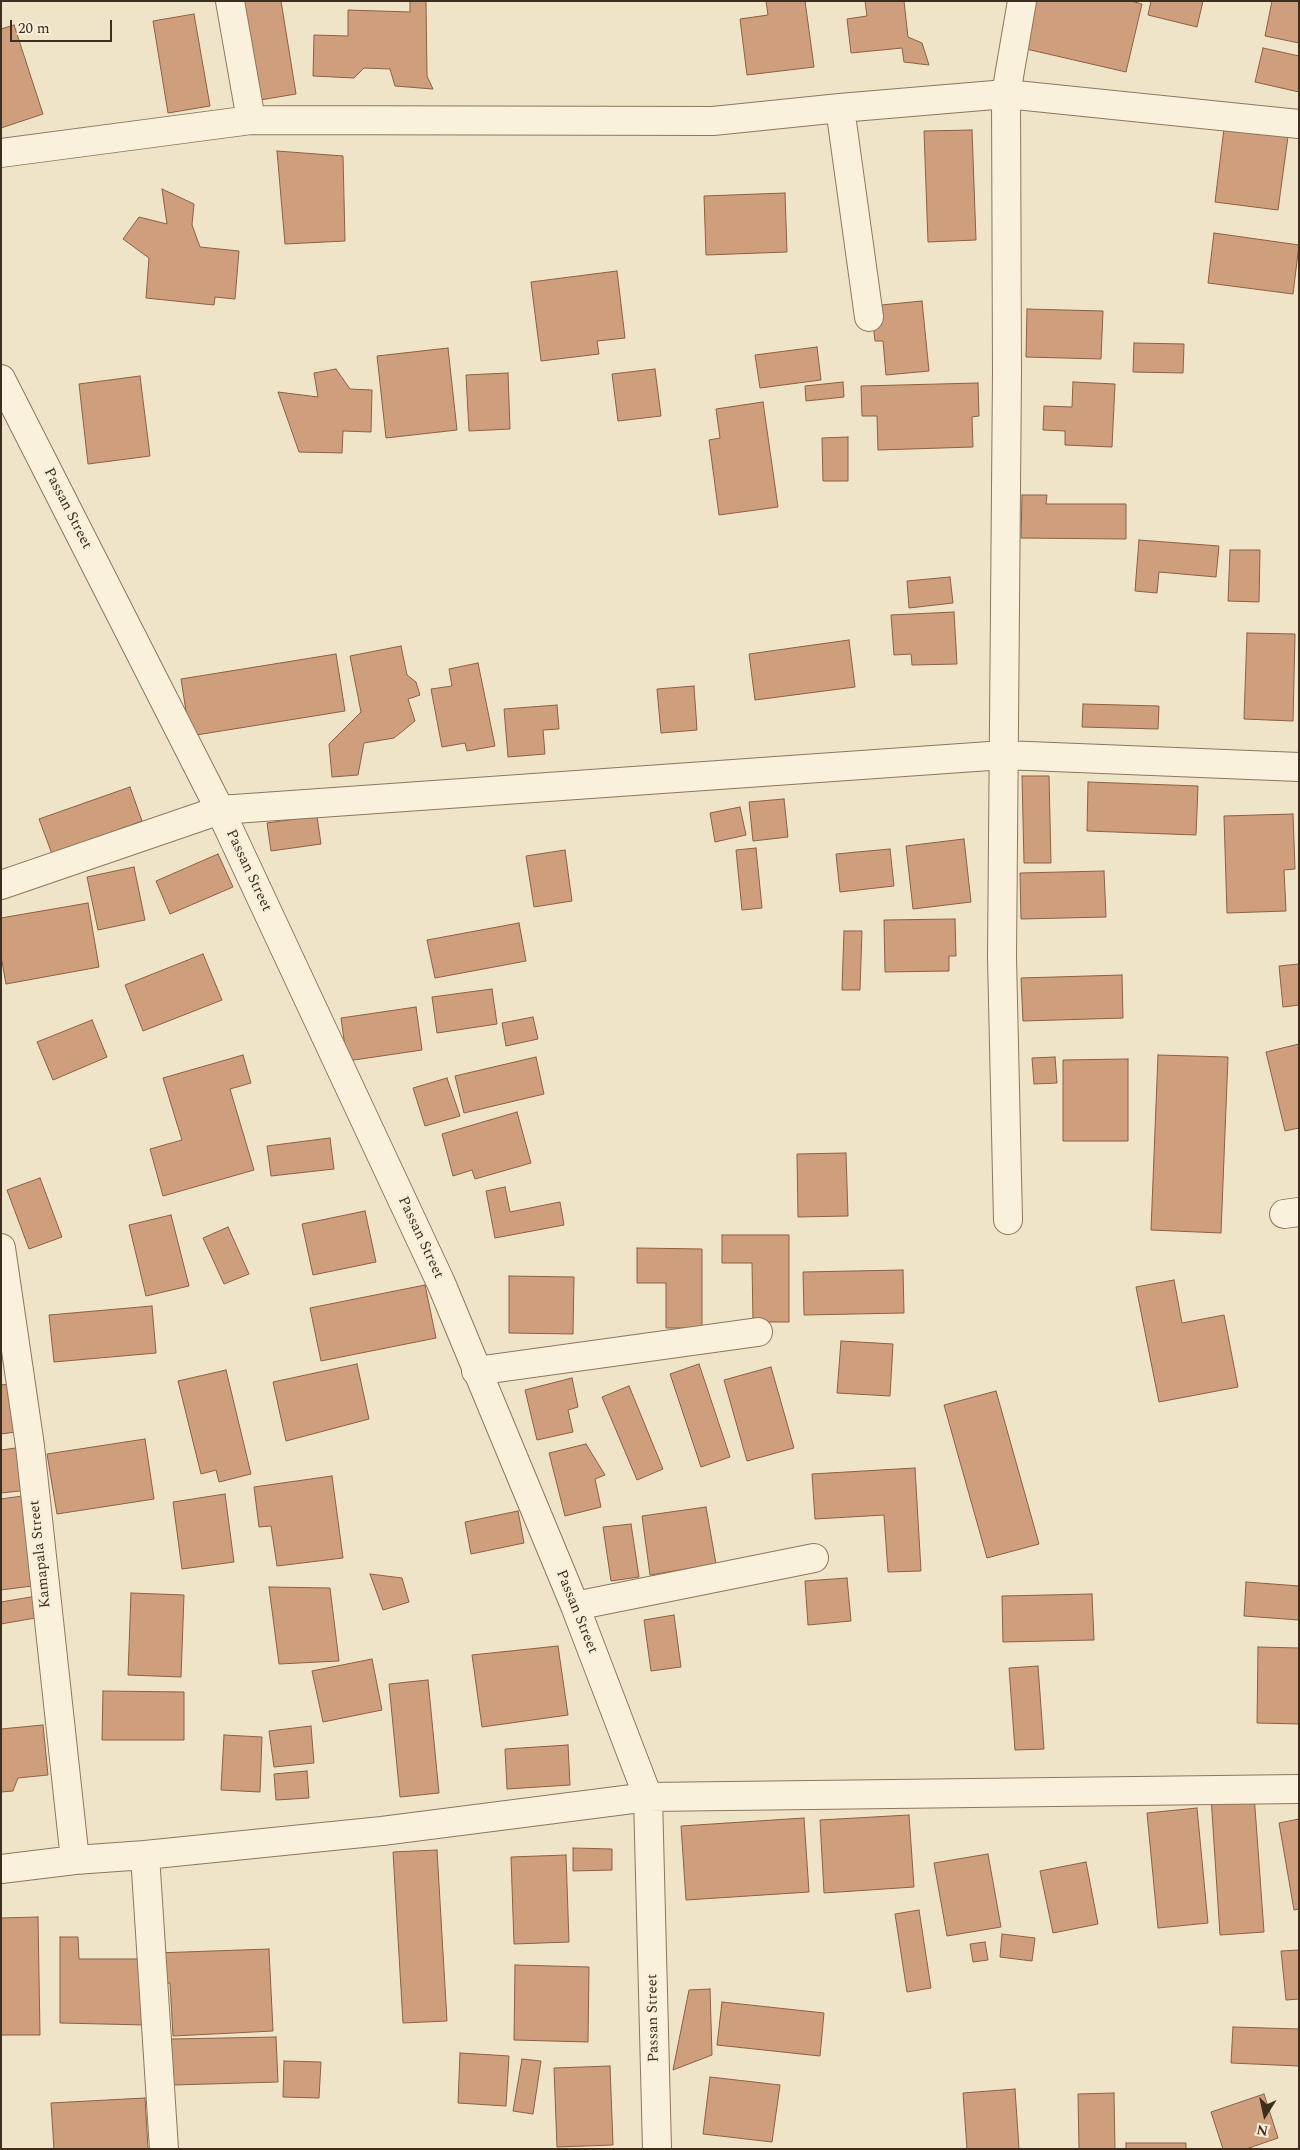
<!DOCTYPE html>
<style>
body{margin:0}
#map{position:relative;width:1300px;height:2150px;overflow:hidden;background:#f0e4c8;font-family:Spectral,serif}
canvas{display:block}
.frame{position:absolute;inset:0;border:2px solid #3d2e20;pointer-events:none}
.north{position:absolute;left:1240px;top:2090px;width:50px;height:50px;-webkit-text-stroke:4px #f7eed8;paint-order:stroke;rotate:190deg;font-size:14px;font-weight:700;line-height:20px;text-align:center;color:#3d2e20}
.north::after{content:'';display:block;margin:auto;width:18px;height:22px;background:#3d2e20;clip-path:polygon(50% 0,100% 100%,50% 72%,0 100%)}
.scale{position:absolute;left:10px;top:20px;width:102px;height:22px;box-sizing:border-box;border:2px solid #3d2e20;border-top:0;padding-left:6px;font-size:15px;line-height:18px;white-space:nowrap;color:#3d2e20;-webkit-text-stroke:4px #f7eed8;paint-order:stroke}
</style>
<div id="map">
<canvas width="1300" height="2150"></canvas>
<div class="frame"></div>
<div class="north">N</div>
<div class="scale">20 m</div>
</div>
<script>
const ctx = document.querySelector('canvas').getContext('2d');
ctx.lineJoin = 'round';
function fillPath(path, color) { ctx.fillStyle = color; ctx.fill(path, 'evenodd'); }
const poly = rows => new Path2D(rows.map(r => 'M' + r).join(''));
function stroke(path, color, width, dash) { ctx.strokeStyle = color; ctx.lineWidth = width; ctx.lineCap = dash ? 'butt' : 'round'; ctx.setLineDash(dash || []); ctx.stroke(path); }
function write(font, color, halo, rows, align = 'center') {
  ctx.font = font + ' Spectral,serif'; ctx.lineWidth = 4; ctx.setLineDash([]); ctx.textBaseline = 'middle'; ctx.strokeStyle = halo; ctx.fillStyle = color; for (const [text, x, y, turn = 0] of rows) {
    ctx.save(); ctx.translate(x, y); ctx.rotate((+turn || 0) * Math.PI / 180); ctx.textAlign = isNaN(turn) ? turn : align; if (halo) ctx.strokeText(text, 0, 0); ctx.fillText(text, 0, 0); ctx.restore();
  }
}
const building = poly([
 [244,1,281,1,296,94,260,100,244,1],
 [410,1,426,1,427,76,433,89,395,86,390,69,364,68,354,78,313,76,314,35,348,36,348,10,410,12,410,1],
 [766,1,805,1,814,67,747,75,740,19,768,15,766,1],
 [865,1,904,1,908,37,922,43,929,65,904,62,902,48,851,53,847,19,867,16,865,1],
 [1033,1,1131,1,1142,4,1126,72,1022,48,1033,1],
 [1151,1,1203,1,1197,27,1148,15,1151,1],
 [1272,1,1299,1,1299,43,1265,36,1272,1],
 [194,14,210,106,168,113,153,21,194,14],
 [14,25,43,114,1,128,1,29,14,25],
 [1263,48,1299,56,1299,92,1255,82,1263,48],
 [1225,120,1289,129,1278,210,1215,202,1225,120],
 [972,130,976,240,928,242,924,131,972,130],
 [277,151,343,156,345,241,285,244,277,151],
 [162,189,194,204,192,225,200,247,239,251,235,299,215,297,214,305,146,298,149,258,123,239,139,217,167,224,162,189],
 [785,193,787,252,706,255,704,196,785,193],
 [1214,233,1299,245,1293,294,1208,283,1214,233],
 [617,271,625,338,597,341,599,354,541,361,531,282,617,271],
 [922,301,929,371,886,375,883,341,875,341,871,306,922,301],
 [1027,309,1103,311,1101,359,1026,357,1027,309],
 [1134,343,1184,344,1183,373,1133,372,1134,343],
 [817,347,821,380,760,388,755,355,817,347],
 [448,348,457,430,386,438,377,356,448,348],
 [336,369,350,389,372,390,371,432,343,431,342,453,299,452,278,392,318,397,314,373,336,369],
 [655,369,661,416,618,421,612,374,655,369],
 [508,373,510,429,469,431,466,375,508,373],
 [140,376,150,456,88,464,79,384,140,376],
 [843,382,844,397,806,401,805,386,843,382],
 [1073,382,1115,384,1112,447,1065,445,1065,431,1043,430,1044,406,1072,407,1073,382],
 [978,383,979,416,972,417,973,447,878,450,877,416,862,416,861,386,978,383],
 [763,402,778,507,719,515,709,440,720,438,716,409,763,402],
 [848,437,848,481,823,481,822,438,848,437],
 [1022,495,1047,495,1046,504,1126,504,1126,539,1021,538,1022,495],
 [1139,540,1219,546,1216,577,1159,572,1157,593,1135,591,1139,540],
 [1230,550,1260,550,1259,602,1228,601,1230,550],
 [950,577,953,603,909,608,907,581,950,577],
 [954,612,957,664,912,665,911,654,894,655,891,615,954,612],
 [1247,633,1295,634,1293,721,1244,719,1247,633],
 [849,640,855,687,755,700,749,654,849,640],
 [401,646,407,675,416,682,420,695,408,699,415,721,394,738,364,743,358,775,332,777,329,744,361,712,350,656,401,646],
 [336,654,345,711,190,736,181,679,336,654],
 [478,663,495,746,467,751,465,743,442,747,431,689,452,686,449,669,478,663],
 [694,686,697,730,661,733,657,689,694,686],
 [1083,704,1159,706,1158,729,1082,727,1083,704],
 [557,705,559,729,543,730,545,754,508,757,504,709,557,705],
 [1022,776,1049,776,1051,863,1024,863,1022,776],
 [1088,782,1198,786,1196,835,1087,831,1088,782],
 [130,787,142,821,52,854,39,819,130,787],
 [784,799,788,837,753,841,749,802,784,799],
 [740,807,746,835,715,842,710,813,740,807],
 [1293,814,1295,869,1284,870,1286,911,1227,913,1224,816,1293,814],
 [317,816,321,844,271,851,267,823,317,816],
 [964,839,971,902,913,909,906,846,964,839],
 [756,848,762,908,742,910,736,850,756,848],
 [890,849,894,886,840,892,836,854,890,849],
 [565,850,572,901,534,907,526,856,565,850],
 [218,854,233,887,170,914,156,881,218,854],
 [134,867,145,920,98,930,87,877,134,867],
 [1104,871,1106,917,1021,919,1020,873,1104,871],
 [88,903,99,967,6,984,1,956,1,918,88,903],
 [955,919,956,956,949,956,949,971,885,972,884,920,955,919],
 [519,923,526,961,435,978,427,940,519,923],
 [844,931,862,931,860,990,842,990,844,931],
 [203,954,222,1000,143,1031,125,985,203,954],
 [1299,964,1299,1005,1283,1007,1279,966,1299,964],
 [1122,975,1123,1018,1023,1021,1021,978,1122,975],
 [492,989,497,1024,437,1033,432,997,492,989],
 [416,1007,422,1050,347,1061,341,1018,416,1007],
 [533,1017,538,1039,506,1046,502,1023,533,1017],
 [92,1020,107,1057,53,1080,37,1042,92,1020],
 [1299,1044,1299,1128,1285,1131,1266,1052,1299,1044],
 [243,1055,251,1083,230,1089,254,1170,163,1196,150,1149,182,1140,163,1078,243,1055],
 [1158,1055,1228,1057,1221,1233,1151,1230,1158,1055],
 [536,1057,544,1094,464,1113,455,1076,536,1057],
 [1055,1057,1057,1083,1034,1084,1032,1058,1055,1057],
 [1128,1059,1128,1141,1063,1141,1063,1060,1128,1059],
 [447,1078,460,1116,425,1126,413,1088,447,1078],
 [517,1112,531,1163,475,1179,472,1170,453,1176,442,1134,517,1112],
 [330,1138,334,1169,271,1176,267,1146,330,1138],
 [846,1153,848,1216,798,1217,797,1154,846,1153],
 [40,1178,62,1237,29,1249,7,1190,40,1178],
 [505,1187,510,1212,560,1202,564,1225,495,1238,486,1191,505,1187],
 [365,1211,376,1262,313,1275,302,1224,365,1211],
 [171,1215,189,1286,146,1296,129,1225,171,1215],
 [228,1227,249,1274,224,1284,203,1238,228,1227],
 [722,1235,789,1235,789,1322,753,1322,752,1263,722,1263,722,1235],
 [637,1248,702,1249,702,1328,666,1328,666,1283,637,1283,637,1248],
 [903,1270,904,1313,804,1315,803,1272,903,1270],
 [509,1276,574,1277,573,1334,509,1333,509,1276],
 [1174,1280,1182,1323,1224,1315,1238,1387,1159,1402,1136,1287,1174,1280],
 [425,1285,436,1338,321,1361,310,1308,425,1285],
 [152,1306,156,1353,54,1362,49,1315,152,1306],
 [841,1341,893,1344,890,1396,837,1393,841,1341],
 [357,1364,369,1419,286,1441,273,1382,357,1364],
 [699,1364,730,1457,701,1467,670,1374,699,1364],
 [771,1367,794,1448,747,1461,724,1380,771,1367],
 [226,1370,251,1474,219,1482,216,1470,201,1474,178,1381,226,1370],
 [572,1378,578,1407,568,1410,573,1432,537,1440,525,1390,572,1378],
 [10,1384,16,1432,1,1434,1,1385,10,1384],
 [629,1386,663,1469,637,1480,602,1397,629,1386],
 [996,1391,1039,1544,987,1558,944,1405,996,1391],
 [145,1439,154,1499,57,1514,47,1454,145,1439],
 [586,1444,605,1475,595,1479,601,1507,565,1516,549,1453,586,1444],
 [23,1447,29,1490,1,1493,1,1450,23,1447],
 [915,1468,921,1571,888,1572,884,1515,815,1519,812,1474,915,1468],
 [332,1476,343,1558,277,1566,271,1526,259,1527,254,1487,332,1476],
 [225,1494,234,1562,182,1569,173,1502,225,1494],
 [29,1495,40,1585,1,1590,1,1499,29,1495],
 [706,1507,716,1564,650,1575,642,1516,706,1507],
 [518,1511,524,1543,471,1554,465,1522,518,1511],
 [631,1524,639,1577,611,1581,603,1527,631,1524],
 [370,1574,402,1578,409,1602,383,1610,370,1574],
 [847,1578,851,1621,808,1625,805,1581,847,1578],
 [1246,1582,1299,1586,1299,1620,1244,1616,1246,1582],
 [269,1587,330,1588,339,1661,279,1664,269,1587],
 [131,1593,184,1595,181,1677,128,1675,131,1593],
 [1092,1594,1094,1640,1003,1642,1002,1596,1092,1594],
 [37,1596,41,1617,1,1624,1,1602,37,1596],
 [674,1615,681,1667,651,1671,644,1620,674,1615],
 [558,1646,568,1715,482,1727,472,1655,558,1646],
 [1258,1647,1299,1648,1299,1724,1257,1723,1258,1647],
 [372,1659,382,1710,323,1722,312,1671,372,1659],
 [1038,1666,1044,1749,1015,1750,1009,1668,1038,1666],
 [428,1680,439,1793,400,1797,389,1684,428,1680],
 [103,1691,184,1692,184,1740,102,1740,103,1691],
 [43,1725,48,1775,18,1778,13,1791,1,1792,1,1729,43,1725],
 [311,1726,314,1763,274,1767,269,1731,311,1726],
 [224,1735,262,1737,260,1792,221,1790,224,1735],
 [568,1745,570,1785,507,1789,505,1749,568,1745],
 [307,1771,309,1798,276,1800,274,1774,307,1771],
 [1254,1794,1264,1932,1220,1935,1211,1797,1254,1794],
 [1197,1808,1208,1923,1158,1928,1147,1813,1197,1808],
 [909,1815,914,1887,824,1893,820,1820,909,1815],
 [804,1818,809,1892,686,1900,681,1826,804,1818],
 [1299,1819,1299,1909,1294,1910,1279,1823,1299,1819],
 [573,1848,612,1849,612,1870,573,1871,573,1848],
 [437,1850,447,2021,403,2023,393,1852,437,1850],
 [988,1854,1001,1927,947,1936,934,1863,988,1854],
 [566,1855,569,1942,514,1944,511,1857,566,1855],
 [1086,1862,1098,1924,1053,1933,1040,1871,1086,1862],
 [919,1910,931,1988,907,1992,895,1914,919,1910],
 [38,1917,40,2035,1,2035,1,1918,38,1917],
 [1002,1934,1035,1938,1032,1961,1000,1957,1002,1934],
 [60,1937,78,1937,79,1959,141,1959,146,2025,60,2023,60,1937],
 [985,1942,988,1960,973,1962,970,1944,985,1942],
 [269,1949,273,2031,173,2036,170,1983,157,1984,156,1953,269,1949],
 [1299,1950,1299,1999,1286,2000,1281,1951,1299,1950],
 [515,1965,589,1967,588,2042,514,2040,515,1965],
 [710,1989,712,2055,673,2070,689,1990,710,1989],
 [722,2002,824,2013,820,2056,717,2045,722,2002],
 [1233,2027,1299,2029,1299,2066,1231,2063,1233,2027],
 [276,2037,278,2082,173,2085,171,2039,276,2037],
 [460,2053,509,2056,506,2106,458,2103,460,2053],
 [522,2059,541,2061,533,2114,513,2111,522,2059],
 [284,2061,321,2062,319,2098,283,2097,284,2061],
 [610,2066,613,2145,557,2147,554,2068,610,2066],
 [710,2077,780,2085,772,2142,703,2134,710,2077],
 [1015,2089,1019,2149,967,2149,963,2093,1015,2089],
 [1114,2093,1115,2149,1079,2149,1078,2094,1114,2093],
 [1264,2094,1278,2138,1246,2149,1223,2149,1211,2112,1264,2094],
 [145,2098,148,2149,54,2149,51,2103,145,2098],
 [1126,2143,1186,2143,1186,2149,1126,2149,1126,2143]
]);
const minor = poly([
 [230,1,251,120],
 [840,108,869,317],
 [1,153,251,120,713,121,840,108,1006,94,1299,124],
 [1,379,220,810,441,1283,575,1606,648,1797,657,2149],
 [1,885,220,810,1004,755,1299,767],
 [1284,1214,1299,1212],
 [1008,1220,1002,957,1007,372,1006,94,1022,1],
 [1,1248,30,1446,75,1860],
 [476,1371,758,1332],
 [575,1606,814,1558],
 [145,1855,164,2149],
 [1,1869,75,1860,145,1855,382,1831,648,1797,1299,1789]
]);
const streetNames = [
 ["Passan Street",67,509,63],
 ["Passan Street",248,871,65],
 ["Passan Street",420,1238,65],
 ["Kamapala Street",41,1554,-96],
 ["Passan Street",576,1612,68],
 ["Passan Street",654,2018,-91]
];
fillPath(building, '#cf9f7d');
stroke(building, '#8d5f41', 1);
stroke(minor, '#8d765c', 30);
stroke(minor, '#faf1dc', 28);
write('15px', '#3d2e20', '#f7eed8', streetNames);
</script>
